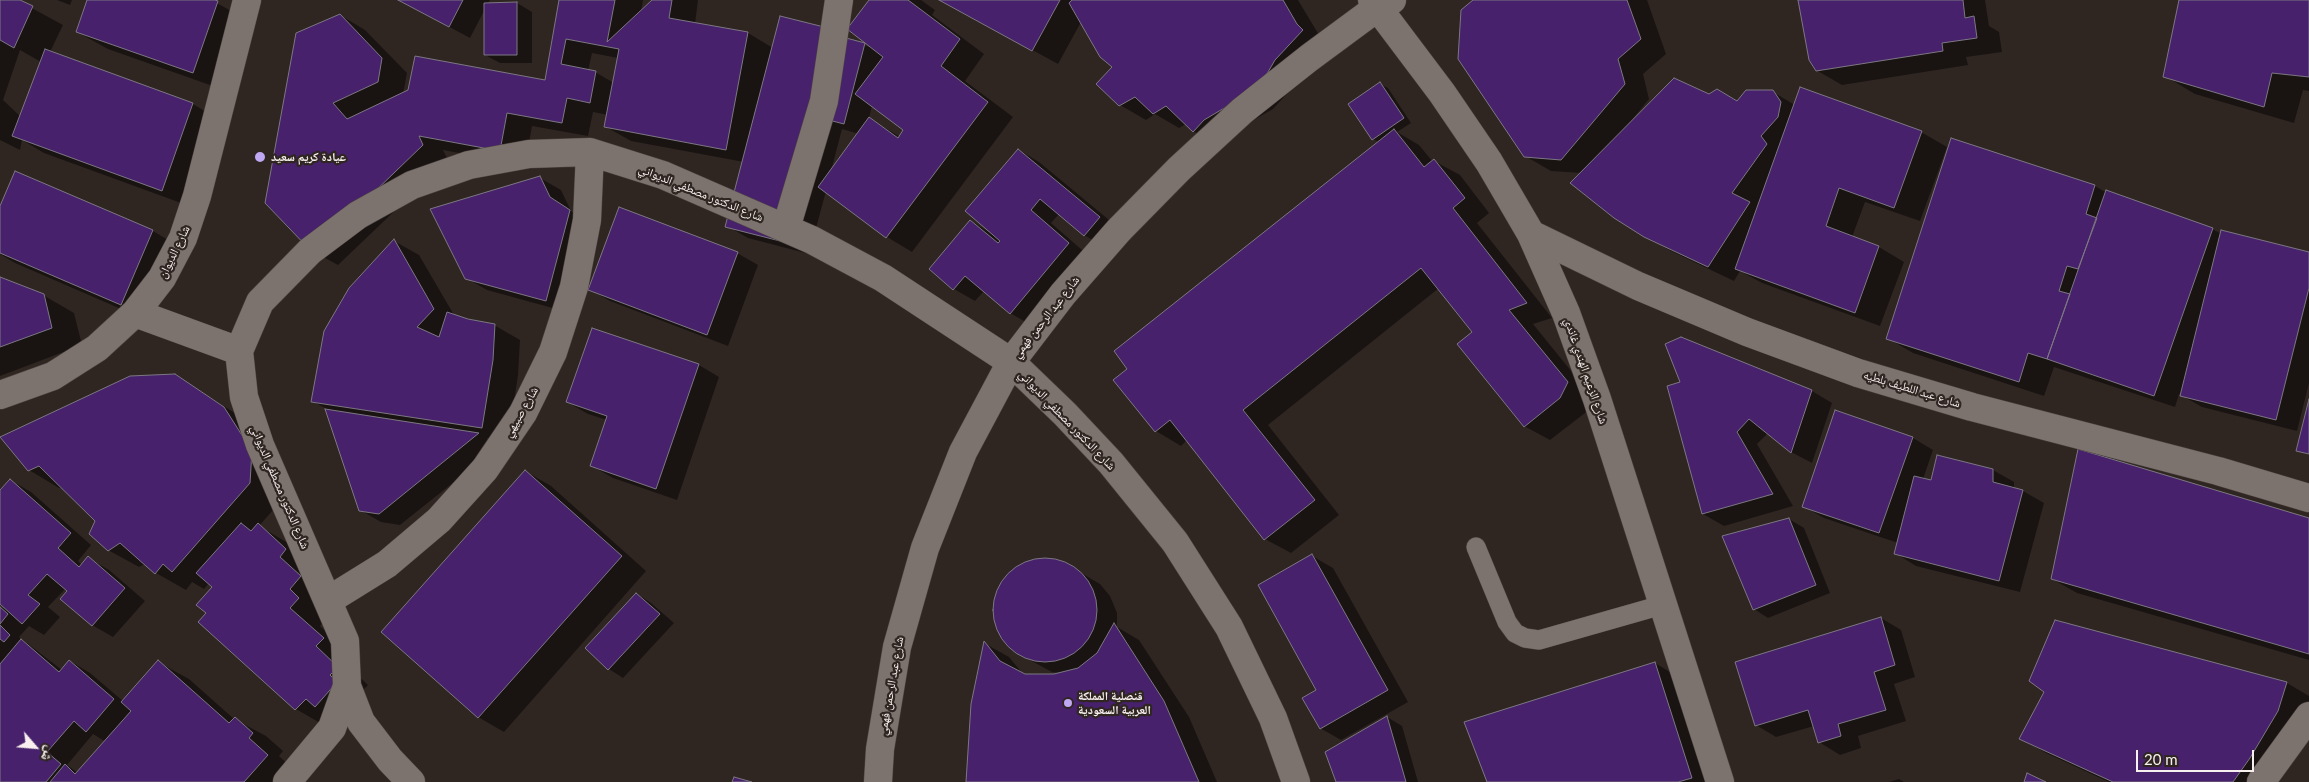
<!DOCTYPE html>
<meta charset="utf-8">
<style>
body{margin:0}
#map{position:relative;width:2309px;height:782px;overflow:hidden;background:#2f2622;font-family:Lato,"Noto Naskh Arabic",sans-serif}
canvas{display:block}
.north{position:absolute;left:10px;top:722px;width:50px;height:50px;-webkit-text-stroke:4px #2f2622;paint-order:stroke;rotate:117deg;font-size:14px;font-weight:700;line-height:20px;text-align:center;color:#f7f0ee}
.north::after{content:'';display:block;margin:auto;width:18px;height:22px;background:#f7f0ee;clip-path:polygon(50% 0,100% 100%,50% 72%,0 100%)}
.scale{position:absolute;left:2136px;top:750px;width:118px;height:22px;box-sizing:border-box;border:2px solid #f7f0ee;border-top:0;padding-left:6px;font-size:15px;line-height:18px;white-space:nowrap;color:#f7f0ee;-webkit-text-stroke:4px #2f2622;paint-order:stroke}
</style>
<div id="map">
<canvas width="2309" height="782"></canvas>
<div class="north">ش</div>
<div class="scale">20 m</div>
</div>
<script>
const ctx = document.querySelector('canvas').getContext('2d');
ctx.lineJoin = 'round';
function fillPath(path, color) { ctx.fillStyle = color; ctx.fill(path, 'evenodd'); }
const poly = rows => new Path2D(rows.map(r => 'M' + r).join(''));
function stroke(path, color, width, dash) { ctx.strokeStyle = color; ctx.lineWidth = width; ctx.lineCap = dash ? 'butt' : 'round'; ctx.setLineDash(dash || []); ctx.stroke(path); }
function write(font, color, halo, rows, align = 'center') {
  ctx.font = font + ' Lato,"Noto Naskh Arabic",sans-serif'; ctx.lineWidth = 4.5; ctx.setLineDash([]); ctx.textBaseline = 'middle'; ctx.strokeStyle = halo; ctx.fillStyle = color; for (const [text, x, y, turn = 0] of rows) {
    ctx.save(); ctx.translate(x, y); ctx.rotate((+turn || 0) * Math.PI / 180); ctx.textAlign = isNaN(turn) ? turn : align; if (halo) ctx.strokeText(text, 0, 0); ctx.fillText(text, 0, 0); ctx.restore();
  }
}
const shadow = poly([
 [0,0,17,0,63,25,50,52,193,104,223,122,192,207,44,153,22,140,20,150,0,140],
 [20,50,41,62,21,117,3,100],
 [57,0,72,0,70,5],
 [88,0,211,0,248,20,224,90,108,49,77,32],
 [399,0,490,0,488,4,517,3,532,12,532,63,500,63,485,55,485,9,470,38],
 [561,0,643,0,641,12,654,0,698,0,695,24,748,33,773,48,847,40,870,47,870,0,921,0,935,10,932,15,984,54,965,81,1013,117,912,252,887,237,826,191,809,254,748,238,727,226,744,162,631,141,606,127,608,115,593,112,588,136,532,126,525,165,443,150,448,160,338,265,312,251,340,15,365,30,407,73,403,94,546,81],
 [592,53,618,58,614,83,595,72,588,71],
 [872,106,905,130,900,137,869,118],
 [842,129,859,134,831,171],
 [941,0,1298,0,1322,40,1294,86,1273,109,1229,134,1219,146,1193,131,1186,124,1179,128,1155,114,1146,120,1120,105,1113,67,1081,22,1058,64],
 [1474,0,1647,0,1666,54,1643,74,1649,99,1631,121,1633,122,1709,96,1737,102,1773,92,1795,105,1921,132,1947,147,1920,221,1865,202,1852,237,1879,247,1904,262,1880,326,1762,283,1740,271,1734,281,1671,251,1645,236,1582,173,1551,171,1525,156],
 [1799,0,1985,0,1989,26,1999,32,2002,52,1966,57,1968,65,1842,85,1816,70],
 [2180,0,2309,0,2309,91,2303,90,2294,123,2195,94,2165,76],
 [1380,84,1388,88,1411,123,1397,132,1419,145,1433,162,1434,161,1460,175,1489,213,1477,223,1552,318,1533,324,1593,398,1585,413,1550,440,1524,426,1474,332,1439,288,1268,425,1339,515,1291,553,1265,539,1187,440,1181,446,1156,431,1379,142,1373,139],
 [1019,150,1039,162,1120,229,1105,247,1084,235,1059,214,1051,223,1089,256,1031,325,1010,313,984,291,975,301,954,289,930,269,971,221,989,232],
 [16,173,153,231,183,249,151,322,15,263,0,254,0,209],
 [540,178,561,190,571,211,590,223,567,312,487,290,466,278],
 [2095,186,2107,193,2212,229,2222,234,2309,253,2309,383,2297,431,2202,407,2179,394,2175,407,2054,367,2044,396,1913,353,1887,338],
 [394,241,419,255,454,315,494,325,520,340,518,375,508,441,486,438,499,446,400,525,381,522,360,510,327,409,312,401],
 [737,253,758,265,728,346,610,301,589,289],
 [0,278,43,295,74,313,82,345,0,376],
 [1681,338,1812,391,1832,403,1812,463,1791,452,1768,433,1757,444,1793,506,1724,526,1703,514,1681,383],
 [699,365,719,377,677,500,613,478,592,466,607,420,588,414,567,402],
 [175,375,255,426,281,501,259,526,288,543,329,616,320,626,353,656,346,664,368,685,327,727,296,709,200,621,208,613,214,587,209,583,204,589,192,582,186,590,156,573,145,564,139,567,108,550,96,520,62,487,59,488,29,470],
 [1913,438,1933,450,1923,479,1932,481,1993,470,2014,482,2014,489,2023,491,2044,503,2020,592,1916,566,1895,553,1898,543,1824,518,1803,506],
 [525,471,551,486,646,571,504,732,478,717],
 [10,480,31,492,91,545,78,561,82,565,88,558,109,570,145,601,113,637,92,625,65,589,48,607,60,617,44,635,29,626,19,637,62,670,70,661,90,673,123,701,158,662,189,679,234,719,266,736,283,751,279,756,297,773,290,782,0,781,0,607,8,610,0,603,0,489],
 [93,734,106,742,78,773,67,765],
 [1789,519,1804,528,1830,593,1768,618,1754,609],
 [2309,520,2309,660,2077,593,2052,579],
 [1312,556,1333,568,1408,702,1341,740,1320,728],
 [1048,559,1064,563,1100,584,1110,596,1117,613,1117,627,1139,640,1189,717,1217,782,968,782,984,643,1009,657,1023,674,1054,676,1062,673,1052,672,1015,652,1003,640,996,625,993,609,997,593,1005,578,1017,567,1032,561],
 [637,594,651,603,674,623,623,678,609,669],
 [1881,618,1901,630,1915,677,1894,684,1906,721,1858,736,1861,748,1840,755,1819,742,1814,726,1776,737,1756,725],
 [2056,621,2287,683,2309,696,2309,707,2268,782,2109,782,2046,753,2021,739,2045,691],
 [1655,663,1680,678,1713,782,1489,782],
 [1387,717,1402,726,1418,782,1337,782],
 [1899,779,1904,782,1889,782]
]);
const building = poly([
 [0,0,20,0,33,6,14,48,0,40,0,0],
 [87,0,215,0,218,1,193,73,76,32,87,0],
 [398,0,463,0,449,27,398,0],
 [559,0,615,0,607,42,652,0,672,0,669,18,748,32,726,150,604,127,619,49,566,39,561,64,596,71,590,103,567,98,562,123,507,113,500,151,419,136,423,145,312,252,265,203,296,33,340,14,382,58,378,82,333,103,347,119,408,90,415,56,545,80,559,0],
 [869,0,908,0,960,39,941,66,988,102,886,238,818,187,869,117,898,138,903,130,855,94,883,57,847,29,869,0],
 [939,0,1060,0,1032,51,939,0],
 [1072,0,1283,0,1297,24,1303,30,1275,60,1268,72,1248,94,1204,120,1193,132,1166,106,1153,114,1135,97,1119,106,1096,84,1112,67,1100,57,1069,3,1072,0],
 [1473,0,1627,0,1641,39,1618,59,1625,84,1561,160,1524,157,1458,59,1461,10,1473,0],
 [1798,0,1963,0,1965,18,1974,16,1977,38,1942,43,1943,51,1816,71,1809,60,1798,0],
 [2179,0,2309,0,2309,77,2272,73,2264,107,2163,77,2179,0],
 [517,2,517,55,484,55,484,3,517,2],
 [780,16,832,29,831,34,865,43,844,124,821,118,788,243,725,227,780,16],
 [45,49,193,103,162,191,12,136,45,49],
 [1674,78,1709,94,1717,89,1737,101,1746,90,1773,90,1781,102,1778,117,1761,136,1767,144,1732,193,1750,202,1708,267,1644,237,1614,218,1570,183,1674,78],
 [1380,82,1404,118,1372,140,1348,104,1380,82],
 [1800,87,1922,131,1894,208,1839,188,1826,226,1879,246,1855,313,1735,269,1800,87],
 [1394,129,1424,167,1434,159,1465,198,1453,208,1527,303,1509,310,1568,382,1560,398,1524,427,1457,344,1472,332,1421,268,1243,410,1315,500,1264,540,1170,420,1155,432,1113,380,1127,369,1114,351,1394,129],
 [1951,138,2095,185,2086,214,2097,218,2078,269,2067,266,2059,291,2070,294,2047,359,2028,353,2019,382,1886,339,1951,138],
 [1018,149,1100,217,1084,236,1040,199,1031,210,1069,243,1010,314,965,276,953,290,929,269,970,220,998,243,1000,241,965,211,1018,149],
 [15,171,153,230,121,305,0,253,0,206,15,171],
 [540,176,550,197,570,210,546,301,465,279,430,209,540,176],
 [2106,190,2213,228,2154,396,2047,359,2106,190],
 [619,207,738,252,707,335,588,290,619,207],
 [2221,230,2309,252,2309,288,2276,420,2180,396,2221,230],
 [394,239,434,309,417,327,439,337,447,312,468,319,495,324,493,360,482,428,311,402,324,331,349,288,394,239],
 [0,277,44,294,52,328,0,347,0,277],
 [592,328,699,364,656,489,590,466,607,416,566,402,592,328],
 [1681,337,1812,390,1791,453,1749,419,1737,432,1773,494,1702,514,1667,386,1680,382,1665,344,1681,337],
 [175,374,224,407,252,451,250,483,172,572,163,564,155,574,120,543,108,551,89,534,95,521,39,466,28,471,0,437,130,376,175,374],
 [2309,399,2309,454,2296,451,2309,399],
 [325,409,479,433,379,514,359,511,325,409],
 [1835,410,1913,437,1879,533,1802,507,1835,410],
 [2078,449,2309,518,2309,654,2051,579,2078,449],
 [1937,455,1993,469,1993,482,2023,490,1999,581,1894,554,1914,476,1931,480,1937,455],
 [525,470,622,556,478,718,381,632,525,470],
 [10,479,71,533,58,548,79,567,88,556,125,588,92,626,60,599,67,591,47,574,28,595,40,604,22,624,0,604,0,490,10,479],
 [1789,518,1816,585,1753,610,1722,536,1789,518],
 [241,523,251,531,258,523,286,549,280,557,301,576,290,589,299,598,290,608,324,638,316,646,338,667,330,675,337,682,315,707,306,699,295,710,198,622,206,613,196,605,212,587,196,573,241,523],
 [1312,554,1388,690,1320,729,1302,698,1316,690,1258,585,1312,554],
 '993 610a52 52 0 1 1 104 0a52 52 0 1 1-104 0Z',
 [636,593,660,614,608,670,585,648,636,593],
 [0,607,8,614,0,624,0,607],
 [1881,617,1895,665,1874,672,1886,710,1838,724,1841,736,1818,743,1808,710,1755,726,1735,662,1881,617],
 [2055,620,2287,682,2278,711,2250,758,2233,782,2113,782,2019,739,2044,692,2029,681,2055,620],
 [1114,623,1164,701,1199,782,966,782,971,704,984,641,1000,661,1025,674,1054,674,1078,668,1097,653,1114,623],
 [0,625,10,635,4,642,0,639,0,625],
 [21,639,59,672,69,660,114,699,86,732,74,721,47,752,61,764,46,782,0,782,0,664,21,639],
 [158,660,229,723,235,717,253,733,249,738,268,755,244,782,50,782,65,764,75,774,131,711,121,702,158,660],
 [1655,662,1692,778,1678,782,1487,782,1464,722,1655,662],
 [1387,716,1406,782,1336,782,1325,752,1387,716],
 [2027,773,2046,782,2024,782,2027,773],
 [734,777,752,782,732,782,734,777]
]);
const service = poly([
 [1476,547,1507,622,1515,633,1525,638,1539,640,1662,605]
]);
const minor = poly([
 [1372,0,1442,93,1489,162,1531,234,1566,313,1597,399,1720,782],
 [786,228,824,101,839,0],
 [1531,234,1638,286,1747,332,1858,373,1972,407,2218,471,2309,498],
 [135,313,239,351],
 [0,395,53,376,97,348,135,313,162,278,183,238,197,196,247,0],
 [329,600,387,564,439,520,485,469,523,413,553,352,574,287,587,220,590,152],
 [347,686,361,722,390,760,411,782],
 [287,782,332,728,347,686,345,641,260,445,244,397,239,351,260,302,310,251,358,215,412,185,469,165,529,154,590,152,663,175,812,240,883,278,1011,362,1065,414,1111,463,1175,542,1229,627,1273,718,1296,782],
 [878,782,880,749,897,647,925,548,963,452,1011,362,1063,294,1119,230,1179,169,1242,111,1309,58,1378,7,1392,0],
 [2261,782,2309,716]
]);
const markers = [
 [260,157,6,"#c0a8f3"],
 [1068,703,5,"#c0a8f3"]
];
const poiNames = [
 ["عيادة كريم سعيد",271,157],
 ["قنصلية المملكة",1078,696],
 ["العربية السعودية",1078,710]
];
const streetNames = [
 ["شارع الدكتور مصطفي الديواني",701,193,22],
 ["شارع الديوان",174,252,-64],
 ["شارع عبد الرحمن فهمي",1046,317,-52],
 ["شارع الزعيم الهندي غاندي",1586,371,71],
 ["شارع عبد اللطيف بلطيه",1912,389,17],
 ["شارع صبيهي",521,412,-60],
 ["شارع الدكتور مصطفي الديواني",1067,420,46],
 ["شارع الدكتور مصطفي الديواني",280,487,67],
 ["شارع عبد الرحمن فهمي",891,686,-80]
];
fillPath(shadow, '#0007');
fillPath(building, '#47216c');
stroke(building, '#7c7882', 1);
stroke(service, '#4d4542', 20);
stroke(minor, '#4d4542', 29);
stroke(service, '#7d736e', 19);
stroke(minor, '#7d736e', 28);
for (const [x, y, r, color] of markers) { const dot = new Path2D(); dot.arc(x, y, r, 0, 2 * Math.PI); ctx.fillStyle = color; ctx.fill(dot); stroke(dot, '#2f2622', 2); }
write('bold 12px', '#f7f0ee', '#2f2622', poiNames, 'left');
write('12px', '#f7f0ee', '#2f2622', streetNames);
</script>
